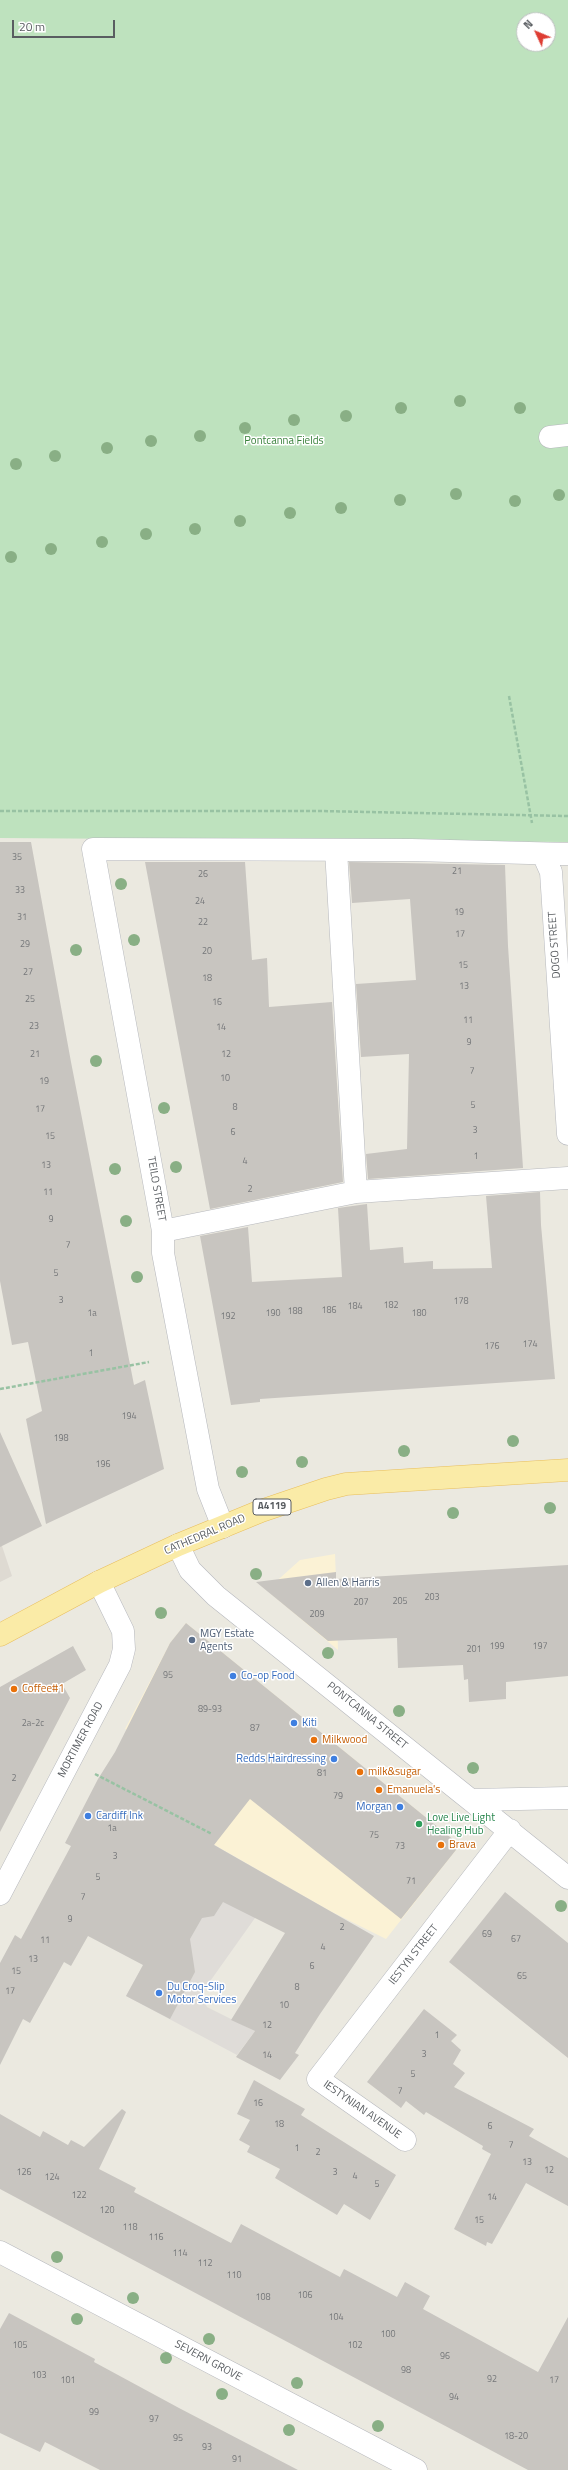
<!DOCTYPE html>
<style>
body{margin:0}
#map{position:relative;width:568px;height:2470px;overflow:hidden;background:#ebe9e0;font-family:"Titillium Web",sans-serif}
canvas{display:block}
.north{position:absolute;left:516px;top:12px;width:40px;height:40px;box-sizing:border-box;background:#fff;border:1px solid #bdbec0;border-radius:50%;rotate:314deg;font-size:11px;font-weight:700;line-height:16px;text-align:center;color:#595d61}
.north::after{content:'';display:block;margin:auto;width:14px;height:18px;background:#de3d33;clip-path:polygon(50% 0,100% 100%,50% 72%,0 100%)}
.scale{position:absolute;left:12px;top:20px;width:103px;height:18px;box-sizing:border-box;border:2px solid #595d61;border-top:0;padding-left:5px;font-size:12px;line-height:14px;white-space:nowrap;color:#595d61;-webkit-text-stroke:3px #fff;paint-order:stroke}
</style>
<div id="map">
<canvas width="568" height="2470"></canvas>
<div class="north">N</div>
<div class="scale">20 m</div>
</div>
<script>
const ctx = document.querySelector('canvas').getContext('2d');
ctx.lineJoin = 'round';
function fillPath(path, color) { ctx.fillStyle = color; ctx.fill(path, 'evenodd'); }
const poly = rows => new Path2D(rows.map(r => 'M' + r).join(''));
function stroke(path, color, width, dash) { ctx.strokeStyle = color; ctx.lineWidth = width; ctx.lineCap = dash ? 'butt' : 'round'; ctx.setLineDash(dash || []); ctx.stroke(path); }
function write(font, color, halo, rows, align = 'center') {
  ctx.font = font + ' "Titillium Web",sans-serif'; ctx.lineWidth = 3; ctx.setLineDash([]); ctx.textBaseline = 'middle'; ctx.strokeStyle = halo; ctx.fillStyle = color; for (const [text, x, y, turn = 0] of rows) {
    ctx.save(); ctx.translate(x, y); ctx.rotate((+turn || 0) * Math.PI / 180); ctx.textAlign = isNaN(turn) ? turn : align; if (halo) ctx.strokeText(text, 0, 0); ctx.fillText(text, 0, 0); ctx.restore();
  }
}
const commercial = poly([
 [335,1554,336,1579,338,1650,271,1594,270,1587,300,1560],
 [186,1623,460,1845,386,1939,330,1911,211,1843,151,1742,125,1729,170,1643]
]);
const industrial = poly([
 [211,1843,246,1864,277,1887,201,1994,207,2007,255,2031,237,2055,126,1996]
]);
const education = poly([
 [0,1540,12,1576,0,1582]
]);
const green = poly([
 [0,0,568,0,568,842,0,838],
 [524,20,548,20,548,44,524,44]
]);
const building = poly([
 [0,842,31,842,71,1062,134,1385,145,1380,164,1469,46,1524,26,1419,42,1411,28,1342,12,1345,0,1281],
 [145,862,245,862,252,960,267,958,269,1007,332,1002,343,1182,210,1209],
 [349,862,505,865,508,946,523,1168,368,1179,366,1154,407,1149,409,1054,361,1057,356,984,416,980,410,899,352,903],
 [540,1192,541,1225,555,1379,260,1399,260,1402,231,1405,200,1236,248,1227,252,1282,342,1277,338,1208,367,1204,370,1250,403,1247,404,1263,433,1261,433,1269,492,1268,486,1196],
 [0,1432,42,1526,0,1547],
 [568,1565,568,1676,506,1682,506,1699,469,1702,468,1679,464,1680,463,1665,398,1668,397,1638,328,1641,256,1582,336,1572,336,1579],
 [186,1623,460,1845,401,1919,250,1799,214,1845,374,1936,320,2014,295,2053,299,2055,280,2080,236,2057,255,2031,231,2020,285,1933,223,1902,214,1916,202,1918,190,1939,195,1972,170,2019,126,1996,143,1965,88,1936,71,1966,64,1962,30,2023,23,2019,0,2065,0,1963,15,1935,21,1939,71,1846,65,1843,98,1779,115,1752,170,1643],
 [73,1646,86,1670,62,1684,70,1698,0,1832,0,1687],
 [505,1892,568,1943,568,2058,449,1962],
 [424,2009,457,2035,451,2041,461,2050,453,2064,465,2073,454,2087,534,2129,529,2136,568,2158,568,2206,526,2183,492,2244,487,2242,486,2246,454,2229,491,2154,482,2149,483,2146,426,2112,424,2115,406,2101,401,2108,367,2082],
 [254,2080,305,2109,301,2115,396,2175,370,2220,344,2204,337,2215,275,2178,280,2169,247,2152,250,2146,239,2140,250,2120,237,2114],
 [122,2109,126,2112,99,2169,136,2188,134,2192,231,2243,241,2224,340,2277,344,2269,397,2297,405,2282,430,2296,423,2309,538,2372,568,2317,568,2470,528,2470,0,2189,0,2114,40,2137,43,2131,68,2145,71,2140,84,2147],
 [9,2313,95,2359,94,2362,179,2408,298,2470,100,2470,45,2442,40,2452,0,2433,0,2329]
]);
const path = poly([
 [509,696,532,823],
 [0,811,318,811,568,816],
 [0,1389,149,1362],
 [95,1774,212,1834]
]);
const minor = poly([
 [550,437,568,435],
 [336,850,356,1192],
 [543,854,551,872,568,1134],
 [163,1231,356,1192,568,1178],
 [223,1527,208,1489,163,1253,163,1231,93,849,411,850,568,854],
 [178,1545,190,1570,216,1596,568,1878],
 [471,1800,568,1798],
 [0,1894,120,1665,124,1649,123,1631,99,1582],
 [405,2140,318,2079,510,1830],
 [0,2252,416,2470]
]);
const major = poly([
 [0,1635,99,1582,178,1545,261,1511,326,1489,346,1484,568,1470]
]);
const trees = [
 [460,401],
 [401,408],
 [520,408],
 [346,416],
 [294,420],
 [245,428],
 [200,436],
 [151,441],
 [107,448],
 [55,456],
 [16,464],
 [456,494],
 [559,495],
 [400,500],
 [515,501],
 [341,508],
 [290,513],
 [240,521],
 [195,529],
 [146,534],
 [102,542],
 [51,549],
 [11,557],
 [121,884],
 [134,940],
 [76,950],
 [96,1061],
 [164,1108],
 [176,1167],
 [115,1169],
 [126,1221],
 [137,1277],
 [513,1441],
 [404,1451],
 [302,1462],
 [242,1472],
 [550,1508],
 [453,1513],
 [256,1574],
 [161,1613],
 [328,1653],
 [399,1711],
 [473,1768],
 [561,1906],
 [57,2257],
 [133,2298],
 [77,2319],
 [209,2339],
 [166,2358],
 [297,2383],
 [222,2394],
 [378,2426],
 [289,2430]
];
const markers = [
 [308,1583,4,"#5c6f8a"],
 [192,1640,4,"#5c6f8a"],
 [233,1676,4,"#3f7fe0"],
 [14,1689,4,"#e8710a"],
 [294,1723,4,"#3f7fe0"],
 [314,1740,4,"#e8710a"],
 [334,1759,4,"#3f7fe0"],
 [360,1772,4,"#e8710a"],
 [379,1790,4,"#e8710a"],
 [400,1807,4,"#3f7fe0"],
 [88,1816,4,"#3f7fe0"],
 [419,1824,4,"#2e9e5b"],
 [441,1845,4,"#e8710a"],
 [159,1993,4,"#3f7fe0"]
];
const numberNames = [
 ["35",17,858],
 ["21",457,872],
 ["26",203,875],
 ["33",20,891],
 ["24",200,902],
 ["19",459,913],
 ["31",22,918],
 ["22",203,923],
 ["17",460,935],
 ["29",25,945],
 ["20",207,952],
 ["15",463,966],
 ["27",28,973],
 ["18",207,979],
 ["13",464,987],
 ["25",30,1000],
 ["16",217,1003],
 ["11",468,1021],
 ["23",34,1027],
 ["14",221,1028],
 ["9",469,1043],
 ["21",35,1055],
 ["12",226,1055],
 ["7",472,1072],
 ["10",225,1079],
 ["19",44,1082],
 ["5",473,1106],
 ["8",235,1108],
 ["17",40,1110],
 ["3",475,1131],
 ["6",233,1133],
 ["15",50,1137],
 ["1",476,1157],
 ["4",245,1162],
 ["13",46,1166],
 ["2",250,1190],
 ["11",48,1193],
 ["9",51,1220],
 ["7",68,1246],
 ["5",56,1274],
 ["3",61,1301],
 ["178",461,1302],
 ["182",391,1306],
 ["184",355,1307],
 ["186",329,1311],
 ["188",295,1312],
 ["1a",92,1314],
 ["190",273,1314],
 ["180",419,1314],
 ["192",228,1317],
 ["174",530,1345],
 ["176",492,1347],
 ["1",91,1354],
 ["194",129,1417],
 ["198",61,1439],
 ["196",103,1465],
 ["203",432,1598],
 ["205",400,1602],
 ["207",361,1603],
 ["209",317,1615],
 ["199",497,1647],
 ["197",540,1647],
 ["201",474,1650],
 ["95",168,1676],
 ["89-93",210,1710],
 ["2a-2c",33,1724],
 ["87",255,1729],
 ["81",322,1774],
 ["2",14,1779],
 ["79",338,1797],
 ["1a",112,1829],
 ["75",374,1836],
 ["73",400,1847],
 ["3",115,1857],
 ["5",98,1878],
 ["71",411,1882],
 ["7",83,1898],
 ["9",70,1920],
 ["2",342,1928],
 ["69",487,1935],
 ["67",516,1940],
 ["11",45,1941],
 ["4",323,1948],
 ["13",33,1960],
 ["6",312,1967],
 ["15",16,1972],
 ["65",522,1977],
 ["8",297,1988],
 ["17",10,1992],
 ["10",284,2006],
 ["12",267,2026],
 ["1",437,2036],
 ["3",424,2055],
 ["14",267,2056],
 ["5",413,2075],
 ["7",400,2092],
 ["16",258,2104],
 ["18",279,2125],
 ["6",490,2127],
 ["7",511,2146],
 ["1",297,2149],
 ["2",318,2153],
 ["13",527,2163],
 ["12",549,2171],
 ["126",24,2173],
 ["3",335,2173],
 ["4",355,2177],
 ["124",52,2178],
 ["5",377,2185],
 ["122",79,2196],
 ["14",492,2198],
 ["120",107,2211],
 ["15",479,2221],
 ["118",130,2228],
 ["116",156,2238],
 ["114",180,2254],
 ["112",205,2264],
 ["110",234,2276],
 ["106",305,2296],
 ["108",263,2298],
 ["104",336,2318],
 ["100",388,2335],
 ["105",20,2346],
 ["102",355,2346],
 ["96",445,2357],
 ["98",406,2371],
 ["103",39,2376],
 ["92",492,2380],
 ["101",68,2381],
 ["17",554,2381],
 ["94",454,2398],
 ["99",94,2413],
 ["97",154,2420],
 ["18-20",516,2437],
 ["95",178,2439],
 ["93",207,2448],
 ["91",237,2460]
];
const shields = [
 [272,1507,38]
];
const shieldNames = [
 ["A4119",272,1507]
];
const parkNames = [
 ["Pontcanna Fields",284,441]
];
const streetNames = [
 ["DOGO STREET",555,945,-94],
 ["TEILO STREET",156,1189,80],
 ["CATHEDRAL ROAD",205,1535,-23],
 ["PONTCANNA STREET",367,1716,39],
 ["MORTIMER ROAD",81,1740,-62],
 ["IESTYN STREET",414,1955,-52],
 ["IESTYNIAN AVENUE",362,2110,35],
 ["SEVERN GROVE",208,2361,28]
];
const serviceNames = [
 ["Allen & Harris",316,1583],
 ["MGY Estate",200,1634],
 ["Agents",200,1647]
];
const shopNames = [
 ["Co-op Food",241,1676],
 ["Kiti",302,1723],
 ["Redds Hairdressing",326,1759,"right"],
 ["Morgan",392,1807,"right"],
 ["Cardiff Ink",96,1816],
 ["Du Croq-Slip",167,1987],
 ["Motor Services",167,2000]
];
const foodNames = [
 ["Coffee#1",22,1689],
 ["Milkwood",322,1740],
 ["milk&sugar",368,1772],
 ["Emanuela's",387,1790],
 ["Brava",449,1845]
];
const leisureNames = [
 ["Love Live Light",427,1818],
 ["Healing Hub",427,1831]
];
fillPath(commercial, '#fbf2d5');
fillPath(industrial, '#dfdcd8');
fillPath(education, '#dedad2');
fillPath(green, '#bee2be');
fillPath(building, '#c8c5c0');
stroke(minor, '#b6b8bd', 23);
stroke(major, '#e8be5c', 23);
stroke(path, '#98c2a3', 2.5, [4, 2]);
stroke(minor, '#fff', 22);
stroke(major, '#faeba7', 22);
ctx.fillStyle = '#89af85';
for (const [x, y] of trees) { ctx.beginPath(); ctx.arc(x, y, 6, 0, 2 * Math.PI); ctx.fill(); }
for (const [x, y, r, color] of markers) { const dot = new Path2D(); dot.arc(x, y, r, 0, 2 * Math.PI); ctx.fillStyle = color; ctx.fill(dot); stroke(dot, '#fff', 1.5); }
write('9px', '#757779', null, numberNames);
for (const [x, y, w] of shields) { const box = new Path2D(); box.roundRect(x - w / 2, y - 8, w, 16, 3); ctx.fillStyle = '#fff'; ctx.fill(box); stroke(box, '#595d61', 1); }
write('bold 10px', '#595d61', null, shieldNames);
write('11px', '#39803b', '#fff', parkNames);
write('11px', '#595d61', '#fff', streetNames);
write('11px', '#4e5e75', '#fff', serviceNames, 'left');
write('11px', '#366cbe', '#fff', shopNames, 'left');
write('11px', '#c56008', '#fff', foodNames, 'left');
write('11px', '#27864d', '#fff', leisureNames, 'left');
</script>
